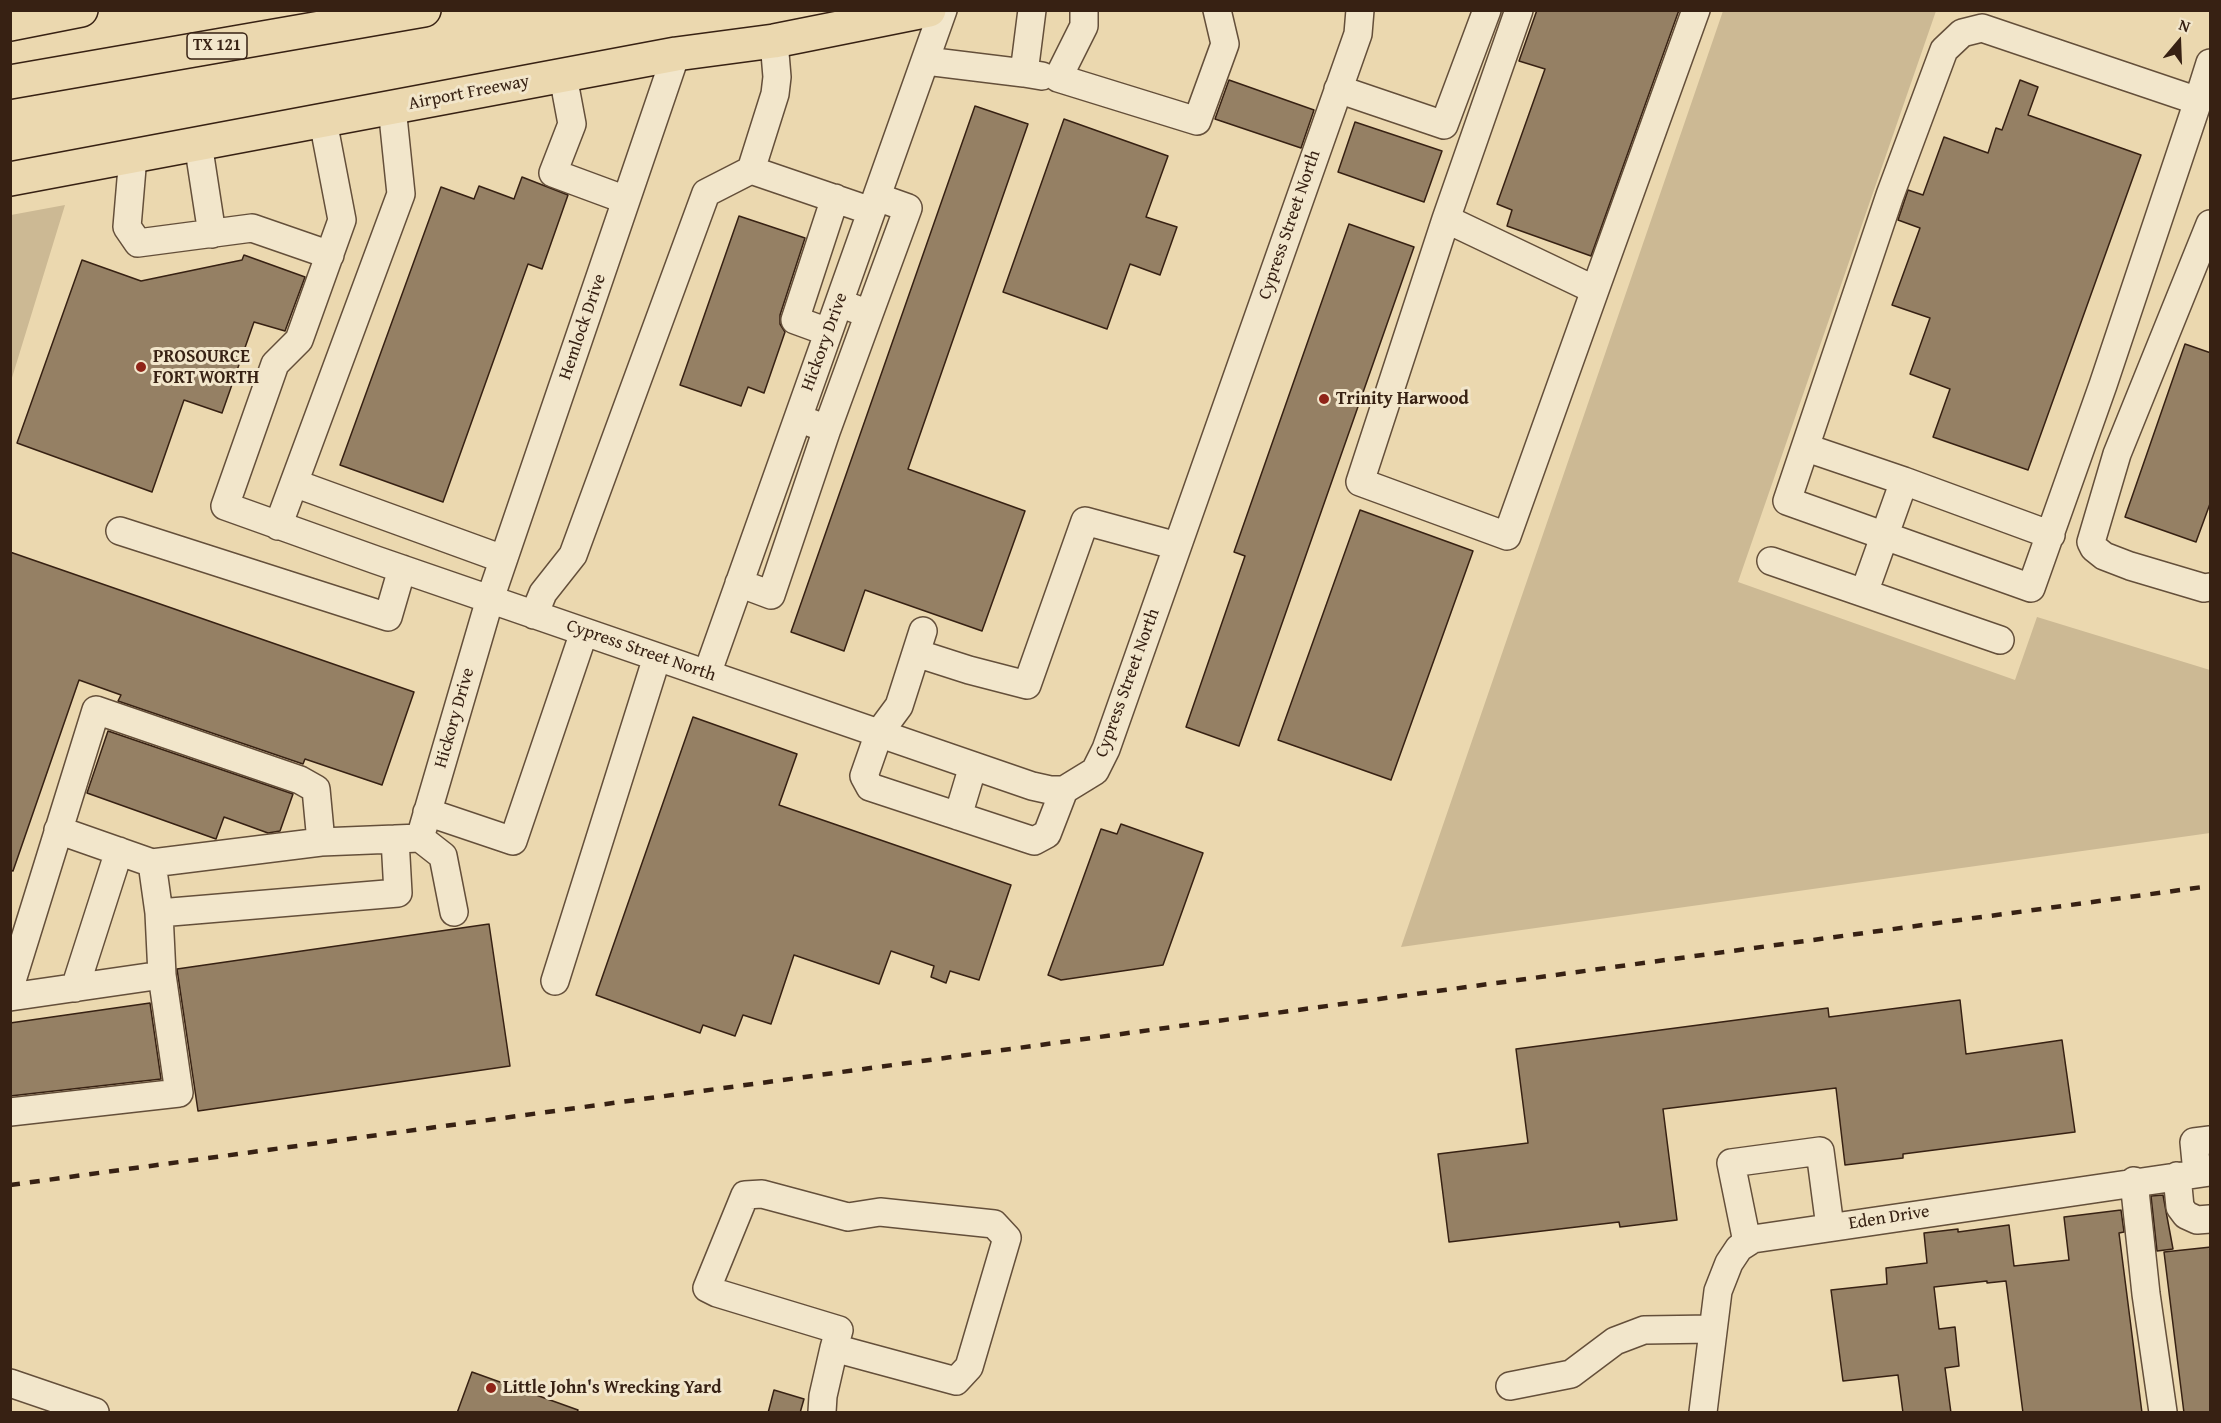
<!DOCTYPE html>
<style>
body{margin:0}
#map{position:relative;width:2221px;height:1423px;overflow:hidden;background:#ebd8af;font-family:"Gentium Book Plus",serif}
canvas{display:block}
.frame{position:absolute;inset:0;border:12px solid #372113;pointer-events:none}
.north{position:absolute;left:2149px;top:12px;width:60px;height:60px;-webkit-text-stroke:4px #f2e6cb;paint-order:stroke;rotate:19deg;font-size:16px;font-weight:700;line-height:24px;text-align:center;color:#372113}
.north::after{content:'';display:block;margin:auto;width:21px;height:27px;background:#372113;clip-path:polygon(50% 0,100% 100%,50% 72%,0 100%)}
</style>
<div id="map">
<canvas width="2221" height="1423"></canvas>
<div class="frame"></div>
<div class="north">N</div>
</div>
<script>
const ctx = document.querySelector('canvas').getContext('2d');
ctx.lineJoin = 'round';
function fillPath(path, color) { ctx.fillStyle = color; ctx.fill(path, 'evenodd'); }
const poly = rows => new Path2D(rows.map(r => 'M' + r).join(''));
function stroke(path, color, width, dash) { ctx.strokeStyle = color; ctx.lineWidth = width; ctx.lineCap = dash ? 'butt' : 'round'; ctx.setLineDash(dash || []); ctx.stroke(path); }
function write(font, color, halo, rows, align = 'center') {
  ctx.font = font + ' "Gentium Book Plus",serif'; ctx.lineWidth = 6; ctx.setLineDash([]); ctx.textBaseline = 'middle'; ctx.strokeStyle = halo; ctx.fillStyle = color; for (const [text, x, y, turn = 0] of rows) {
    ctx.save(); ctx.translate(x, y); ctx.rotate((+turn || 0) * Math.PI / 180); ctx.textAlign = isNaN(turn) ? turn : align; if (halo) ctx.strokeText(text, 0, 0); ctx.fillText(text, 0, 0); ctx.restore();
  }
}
const green = poly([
 [1723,11,1936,11,1738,582,2015,680,2037,617,2210,670,2210,833,1401,947],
 [65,205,11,381,11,215]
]);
const building = poly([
 [1537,10,1679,10,1591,256,1507,226,1512,210,1497,204,1545,69,1519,61,1537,10],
 [1229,80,1314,110,1301,148,1215,119,1229,80],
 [2020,80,2038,87,2028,115,2141,155,2028,470,1933,437,1950,389,1910,374,1930,318,1892,305,1920,228,1898,220,1908,190,1923,195,1944,137,1988,153,1996,128,2002,130,2020,80],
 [975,106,1028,124,908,469,1025,511,982,631,865,590,844,651,791,632,975,106],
 [1064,119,1168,156,1146,217,1177,227,1160,275,1130,264,1107,329,1003,292,1064,119],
 [1355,122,1442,151,1424,202,1338,172,1355,122],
 [522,177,568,195,542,269,528,264,443,502,340,465,441,187,474,199,479,186,514,199,522,177],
 [739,216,805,238,780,315,780,324,785,332,764,393,748,387,741,406,680,385,739,216],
 [1349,224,1414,247,1239,746,1186,727,1245,556,1234,552,1349,224],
 [244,255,305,277,285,331,254,322,222,413,184,400,152,492,17,443,82,260,141,281,242,260,244,255],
 [2185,344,2211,353,2211,501,2196,542,2125,517,2185,344],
 [1360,510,1473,551,1391,780,1278,740,1360,510],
 [10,552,414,692,382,785,305,759,303,764,118,701,121,695,79,680,13,871,10,870,10,552],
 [693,717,797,754,779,805,1011,885,979,980,950,971,946,983,931,977,934,966,891,951,879,984,794,955,771,1024,743,1015,735,1036,703,1025,700,1033,596,995,693,717],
 [108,731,293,794,280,831,268,833,224,817,216,839,87,793,108,731],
 [1121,824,1203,853,1163,965,1061,980,1048,975,1101,829,1117,834,1121,824],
 [489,924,510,1066,198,1111,177,969,489,924],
 [1960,1000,1966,1054,2062,1040,2075,1132,1903,1154,1903,1158,1845,1165,1836,1088,1663,1109,1677,1220,1620,1227,1619,1222,1449,1242,1438,1154,1528,1143,1516,1049,1828,1008,1829,1017,1960,1000],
 [150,1003,161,1079,10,1096,10,1023,150,1003],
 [2163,1195,2173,1249,2157,1251,2151,1196,2163,1195],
 [2121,1210,2124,1232,2119,1233,2142,1413,2023,1413,2006,1281,1987,1283,1987,1281,1934,1287,1939,1329,1955,1327,1959,1366,1945,1368,1951,1413,1903,1413,1898,1375,1843,1381,1831,1290,1887,1284,1886,1268,1927,1263,1924,1233,1958,1229,1958,1232,2009,1225,2014,1266,2069,1260,2064,1217,2121,1210],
 [2211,1247,2211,1413,2184,1413,2164,1252,2211,1247],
 [472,1372,578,1410,577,1413,457,1413,472,1372],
 [774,1390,804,1399,800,1413,768,1413,774,1390]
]);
const minor = poly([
 [1032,10,1024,73,1042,76],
 [1084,10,1084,26,1058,78,1197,121,1225,44,1217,10],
 [1519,10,1446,219,1595,290,1696,10],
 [774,41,777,77,775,94,751,170,871,211],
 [926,61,1024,73],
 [563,76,572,124,553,173,626,200],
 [1338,89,1444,125,1487,10],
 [2198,101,1982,28,1962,33,1944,50,1890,195,1787,501,2031,588,2103,385,2198,101,2210,63],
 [323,121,342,220,299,340,275,364,225,506,376,560,1032,786,1050,790,1064,790,1095,771,1106,749,1358,34,1360,10],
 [198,143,212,234],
 [133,156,127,227,138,243,252,228,330,255],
 [1446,219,1360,482,1507,536,1595,290],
 [2210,224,2117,454,2091,542,2094,548,2104,556,2130,566,2204,588,2210,587],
 [839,303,869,314,908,208,877,197],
 [828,332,795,320,835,198],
 [827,429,869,314],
 [1807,448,1904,481,1864,593],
 [1904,481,2051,535],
 [294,483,503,559],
 [278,526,401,194,392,107],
 [120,531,388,617,402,569],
 [1771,561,2000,640],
 [739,583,771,595,827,429,798,418],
 [534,615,543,593,573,555,706,193,751,170],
 [923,631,899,706,879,733,864,776,870,787,1034,841,1047,834,1064,790],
 [916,653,969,670,1027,685,1085,521,1177,546],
 [707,674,943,10],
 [427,812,513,841,584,632],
 [958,816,973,766],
 [58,830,152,863,321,842,420,838,443,856,454,912],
 [420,838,490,599,676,54],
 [152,863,159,913,162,975],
 [159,913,398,893,395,839],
 [555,981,657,657],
 [10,987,96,710,300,780,316,789,321,842],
 [75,988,119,851],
 [10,997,162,975,179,1093,10,1112],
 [2197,1173,2194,1142,2210,1140],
 [2177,1176,2180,1207,2186,1215,2197,1220,2210,1219],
 [2134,1181,2146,1294,2163,1412],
 [1747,1242,1731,1163,1820,1151,1830,1227],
 [10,1383,95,1412],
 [1510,1386,1571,1374,1615,1341,1644,1330,1713,1329],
 [822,1412,823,1396,834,1348,839,1330,717,1293,707,1288,745,1195,762,1194,848,1217,880,1212,994,1224,1007,1238,969,1367,956,1381,834,1348],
 [1703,1412,1718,1291,1729,1263,1739,1248,1753,1239,2210,1172]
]);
const major = poly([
 [10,179,676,54,774,41,929,10]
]);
const highway = poly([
 [10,24,81,10],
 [10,82,424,10]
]);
const rail = poly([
 [10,1185,2210,886]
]);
const markers = [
 [141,367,6,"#8f2418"],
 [1324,399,6,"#8f2418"],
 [491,1388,6,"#8f2418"]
];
const shields = [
 [217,46,60]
];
const shieldNames = [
 ["TX 121",217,46]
];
const streetNames = [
 ["Airport Freeway",469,93,-11],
 ["Cypress Street North",1290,225,-71],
 ["Hemlock Drive",583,327,-71],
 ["Hickory Drive",825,342,-70],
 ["Cypress Street North",641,651,19],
 ["Cypress Street North",1128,683,-70],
 ["Hickory Drive",455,718,-74],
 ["Eden Drive",1889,1218,-9]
];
const poiNames = [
 ["PROSOURCE",153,357],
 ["FORT WORTH",153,378],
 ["Trinity Harwood",1336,399],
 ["Little John's Wrecking Yard",503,1388]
];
fillPath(green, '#ccb994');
fillPath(building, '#958064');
stroke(building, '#372113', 1.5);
stroke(minor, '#644f3a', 30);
stroke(major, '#372113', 36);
stroke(highway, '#372113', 36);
stroke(minor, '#f2e6cb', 27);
stroke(major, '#ebd8af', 33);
stroke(highway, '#ebd8af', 33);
stroke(rail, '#372113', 4.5, [10, 10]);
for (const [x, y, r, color] of markers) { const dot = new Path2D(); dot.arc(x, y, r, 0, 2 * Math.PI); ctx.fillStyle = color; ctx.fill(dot); stroke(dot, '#f2e6cb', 2); }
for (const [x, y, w] of shields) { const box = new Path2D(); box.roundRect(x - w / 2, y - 13, w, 26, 4.5); ctx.fillStyle = '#f2e6cb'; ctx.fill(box); stroke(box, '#372113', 1.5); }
write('bold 16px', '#372113', null, shieldNames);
write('18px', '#372113', '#f2e6cb', streetNames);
write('bold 18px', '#372113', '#f2e6cb', poiNames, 'left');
</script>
